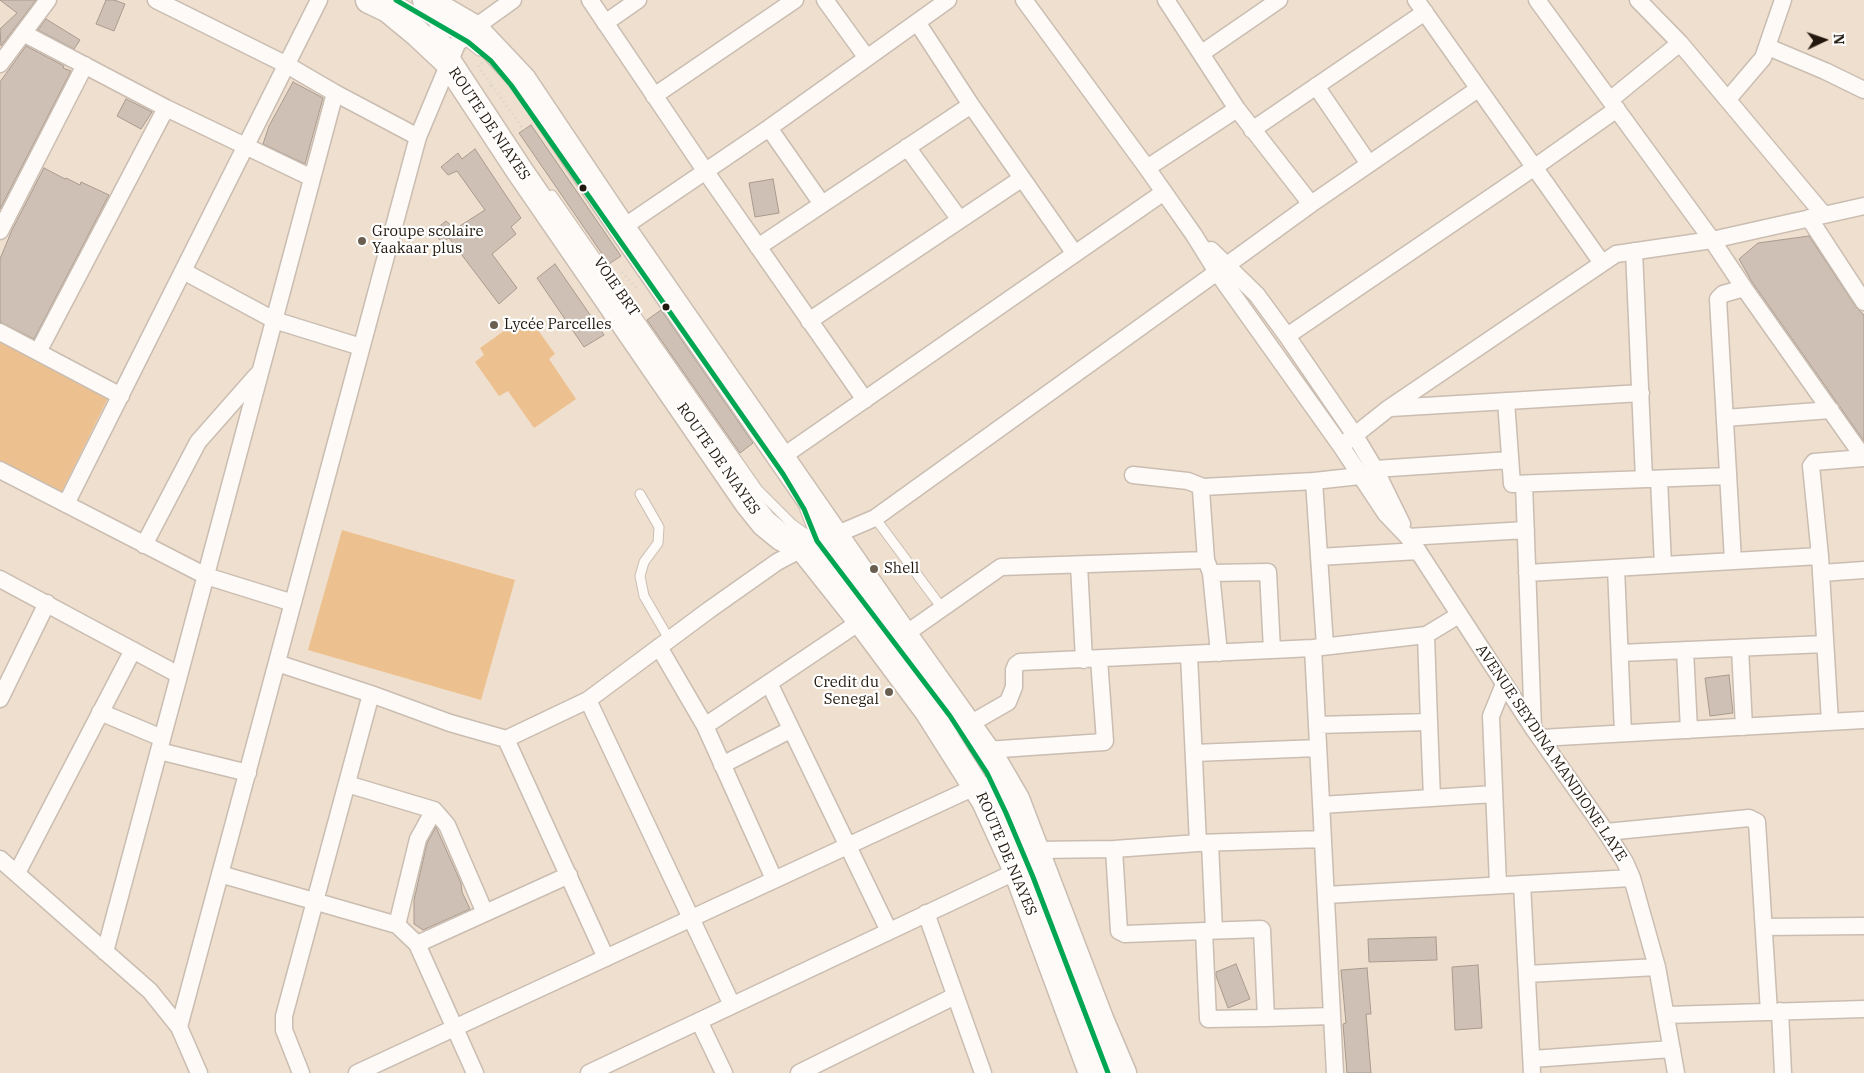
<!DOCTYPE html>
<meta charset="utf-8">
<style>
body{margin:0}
#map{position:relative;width:1864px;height:1073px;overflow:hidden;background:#efdfce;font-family:"IBM Plex Serif",serif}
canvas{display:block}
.north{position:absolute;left:1799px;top:15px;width:50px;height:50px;-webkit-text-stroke:4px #fff;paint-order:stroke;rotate:87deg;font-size:14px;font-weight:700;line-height:20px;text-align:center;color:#22180d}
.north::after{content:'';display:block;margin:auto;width:18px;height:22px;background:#22180d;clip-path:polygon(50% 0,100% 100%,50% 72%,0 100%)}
</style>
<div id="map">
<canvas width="1864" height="1073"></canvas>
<div class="north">N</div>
</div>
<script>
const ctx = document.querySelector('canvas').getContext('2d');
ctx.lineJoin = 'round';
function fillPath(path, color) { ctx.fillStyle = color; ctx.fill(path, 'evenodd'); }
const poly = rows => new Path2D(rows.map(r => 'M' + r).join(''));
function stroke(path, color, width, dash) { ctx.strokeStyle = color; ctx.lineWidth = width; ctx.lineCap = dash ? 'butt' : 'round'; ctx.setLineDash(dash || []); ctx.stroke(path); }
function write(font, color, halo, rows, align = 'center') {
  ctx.font = font + ' "IBM Plex Serif",serif'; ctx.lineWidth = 4.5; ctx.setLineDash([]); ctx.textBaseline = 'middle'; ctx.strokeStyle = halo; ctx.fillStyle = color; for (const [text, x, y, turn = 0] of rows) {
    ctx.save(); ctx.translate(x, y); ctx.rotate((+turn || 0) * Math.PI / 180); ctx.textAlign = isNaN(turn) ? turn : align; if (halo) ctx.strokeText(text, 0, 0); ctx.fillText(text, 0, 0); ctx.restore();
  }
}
const green = poly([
 [522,318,528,327,533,323,555,354,549,359,576,399,534,428,508,391,499,396,475,362,484,355,480,348],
 [0,341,109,396,61,493,0,462],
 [342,530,515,580,481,700,308,650]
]);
const building = poly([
 [0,0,36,0,1,46,0,29,17,13,0,0],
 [106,0,114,0,125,4,114,31,96,24,106,0],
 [46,19,80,40,74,49,38,30,46,19],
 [26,46,64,66,63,68,71,71,0,209,0,82,26,46],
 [293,82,323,98,305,164,263,144,269,126,293,82],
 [126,99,152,112,141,129,117,116,126,99],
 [531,125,621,256,609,264,519,133,531,125],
 [475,149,521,218,511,227,516,234,492,254,517,288,499,304,449,238,442,242,432,232,446,221,455,229,485,210,457,171,448,175,441,167,458,153,462,159,475,149],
 [44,168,65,179,66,178,80,185,81,182,109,195,34,339,0,322,0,259,12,230,44,168],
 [773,179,779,213,755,217,749,183,773,179],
 [1809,236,1856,307,1864,315,1864,441,1752,282,1739,259,1758,243,1809,236],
 [555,264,604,335,584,347,537,278,555,264],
 [661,310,753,443,740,453,647,320,661,310],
 [1729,675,1733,713,1710,716,1705,678,1729,675],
 [436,827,461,883,462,892,470,909,423,930,414,924,414,900,427,843,436,827],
 [1436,937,1437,960,1369,962,1368,939,1436,937],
 [1236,964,1250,999,1228,1008,1216,976,1216,972,1236,964],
 [1478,965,1482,1028,1455,1030,1452,967,1478,965],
 [1367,968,1371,1014,1366,1014,1371,1073,1347,1073,1343,1024,1346,1023,1341,970,1367,968]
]);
const path = poly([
 [482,63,478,66,492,85,488,88],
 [492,85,524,130],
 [622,272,638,290]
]);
const lane = poly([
 [396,0,468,42,479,51],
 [434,26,456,52],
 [552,195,758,490,792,524,816,541],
 [640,494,659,527,658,543,644,562,640,576,644,596,669,639],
 [805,510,817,541,895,644],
 [875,518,942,608],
 [990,779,1021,849],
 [1089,1027,1108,1073]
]);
const street = poly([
 [156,0,287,65,335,93,418,137],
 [590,0,706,172,865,400],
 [825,0,867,58],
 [1024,0,1147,168,1194,235,1217,272,1341,446,1386,514,1408,537,1418,551,1533,728,1606,832,1625,862,1632,878,1657,967,1676,1073],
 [1166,0,1237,109,1311,204],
 [1416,0,1602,263],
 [1537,0,1712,240,1744,288,1864,458],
 [1638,0,1680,43,1824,215],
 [917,22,971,105,1075,254],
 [605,23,638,0],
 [23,33,166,108,312,178],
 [1768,47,1825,71,1864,90],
 [1202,53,1279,0],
 [0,64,48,0],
 [1316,86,1369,164],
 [654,96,795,0],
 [1728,99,1763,58,1783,0],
 [1610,100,1680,43],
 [769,128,822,204],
 [1252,130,1425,12],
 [907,147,960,220],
 [1147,168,1237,109],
 [1809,218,1864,302],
 [622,228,769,128,948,0],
 [0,231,85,65],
 [758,247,971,105],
 [1211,250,1257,295,1287,336,1354,434,1375,469,1402,524],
 [1634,251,1644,479],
 [1227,265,1311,204,1478,89],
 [183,271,274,320,361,347],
 [809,321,1021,179],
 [0,332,121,396],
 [1287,336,1535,167,1617,109],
 [38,352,166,108],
 [1506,401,1512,484,1728,476],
 [1391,408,1641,393],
 [1725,418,1831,410],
 [1341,446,1389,408,1616,254,1712,240,1864,206],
 [782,457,1164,192],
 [1375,469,1510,460],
 [0,470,206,576,293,603],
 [1133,475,1188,481,1203,487],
 [1659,479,1663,565],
 [1524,484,1533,728],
 [66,504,319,0],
 [1408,537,1526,530],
 [144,545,198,442,257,375],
 [1319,557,1418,551],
 [1733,561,1718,299,1723,294,1744,288],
 [1079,565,1084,660],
 [1616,568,1623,733],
 [1211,573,1219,653],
 [1527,573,1820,556],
 [1821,573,1864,570],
 [0,579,179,675],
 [904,635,1001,567,1206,560],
 [1325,646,1314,481,1360,476],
 [659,647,705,726,774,879],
 [1313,648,1335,1073],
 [1740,648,1744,727],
 [1272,650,1268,572,1211,573,1206,560,1201,490,1203,487,1314,481],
 [1685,650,1689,730],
 [1620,653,1825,644],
 [1189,655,1198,843],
 [277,663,371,694,450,723,506,739,588,700,709,610,777,562,817,541,835,535,875,518,1217,272],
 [769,683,889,931],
 [0,699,47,603],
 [588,700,732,1005],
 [100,712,162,738],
 [1429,722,1432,798],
 [1830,722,1820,556,1811,466,1814,462,1864,458],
 [968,725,1008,702,1014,687,1014,670,1016,665,1020,662,1313,648,1426,635],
 [1317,725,1429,722,1426,635,1459,615],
 [705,726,861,621],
 [1540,738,1864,720],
 [506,739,606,958],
 [986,750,1104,742,1105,741,1099,659],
 [159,751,248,773],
 [1194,753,1318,748],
 [722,765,790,730],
 [347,784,434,810,447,825,485,913],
 [1321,805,1494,794],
 [1606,832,1749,818,1757,822,1769,1012],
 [1210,843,1214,930],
 [1114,849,1119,931,1125,934,1204,931],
 [1036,850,1114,849,1198,843,1323,839],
 [0,859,150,991,179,1027,199,1073],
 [17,873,133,650],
 [220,874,397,925,417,944,475,1073],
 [1522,884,1532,1073],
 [1498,885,1491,716,1504,684],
 [1326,895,1632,878],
 [926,913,983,1073],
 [397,925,418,839,434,810],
 [1764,927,1864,926],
 [417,944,569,875],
 [105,952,335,93],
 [1527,974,1657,967],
 [1780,1011,1783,1073],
 [1667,1015,1864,1009],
 [1266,1018,1262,930,1261,929,1204,931,1208,1019,1266,1018,1332,1016],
 [699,1021,724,1073],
 [179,1027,418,137,457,44,474,28,513,0],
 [1532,1059,1672,1049],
 [301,1073,284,1030,284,1016,371,694],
 [357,1073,977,786],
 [589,1073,1017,871],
 [799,1073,955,996]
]);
const primary = poly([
 [369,0,388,9,417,33,448,62,519,170,748,503,764,523,781,537,803,548,861,621,928,711,985,801,1017,871,1092,1073],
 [426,0,474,28,523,80,622,228,904,635,995,763,1016,799,1100,1019,1123,1073]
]);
const bus1 = poly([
 [396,0,468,42,491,61,511,85,783,474,804,509,817,541,950,716,987,773,1006,813,1033,877,1108,1073]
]);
const markers = [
 [583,188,4.5,"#22180d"],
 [362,241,5,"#6a5e51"],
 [666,307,4.5,"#22180d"],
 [494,325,5,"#6a5e51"],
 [874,569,5,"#6a5e51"],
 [889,692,5,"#6a5e51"]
];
const streetNames = [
 ["ROUTE DE NIAYES",489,124,56],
 ["VOIE BRT",616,287,55],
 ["ROUTE DE NIAYES",718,459,55],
 ["AVENUE SEYDINA MANDIONE LAYE",1551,753,56],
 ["ROUTE DE NIAYES",1006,854,67]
];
const poiNames = [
 ["Groupe scolaire",372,232],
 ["Yaakaar plus",372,249],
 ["Lycée Parcelles",504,325],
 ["Shell",884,569],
 ["Credit du",879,683,"right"],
 ["Senegal",879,700,"right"]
];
fillPath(green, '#edc18f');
fillPath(building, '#cec0b5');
stroke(building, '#a89a8f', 1);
stroke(lane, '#cabdb1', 11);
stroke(street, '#cabdb1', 19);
stroke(primary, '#cabdb1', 29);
stroke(path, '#d6d2cd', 3, [1, 4]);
stroke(lane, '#fdfaf8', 9);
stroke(street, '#fdfaf8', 16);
stroke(primary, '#fdfaf8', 26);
stroke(bus1, '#00a651', 5);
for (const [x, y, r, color] of markers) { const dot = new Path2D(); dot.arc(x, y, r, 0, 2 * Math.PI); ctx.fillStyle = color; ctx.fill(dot); stroke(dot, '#fff', 2); }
write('15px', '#22180d', '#fff', streetNames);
write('15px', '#22180d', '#fff', poiNames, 'left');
</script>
